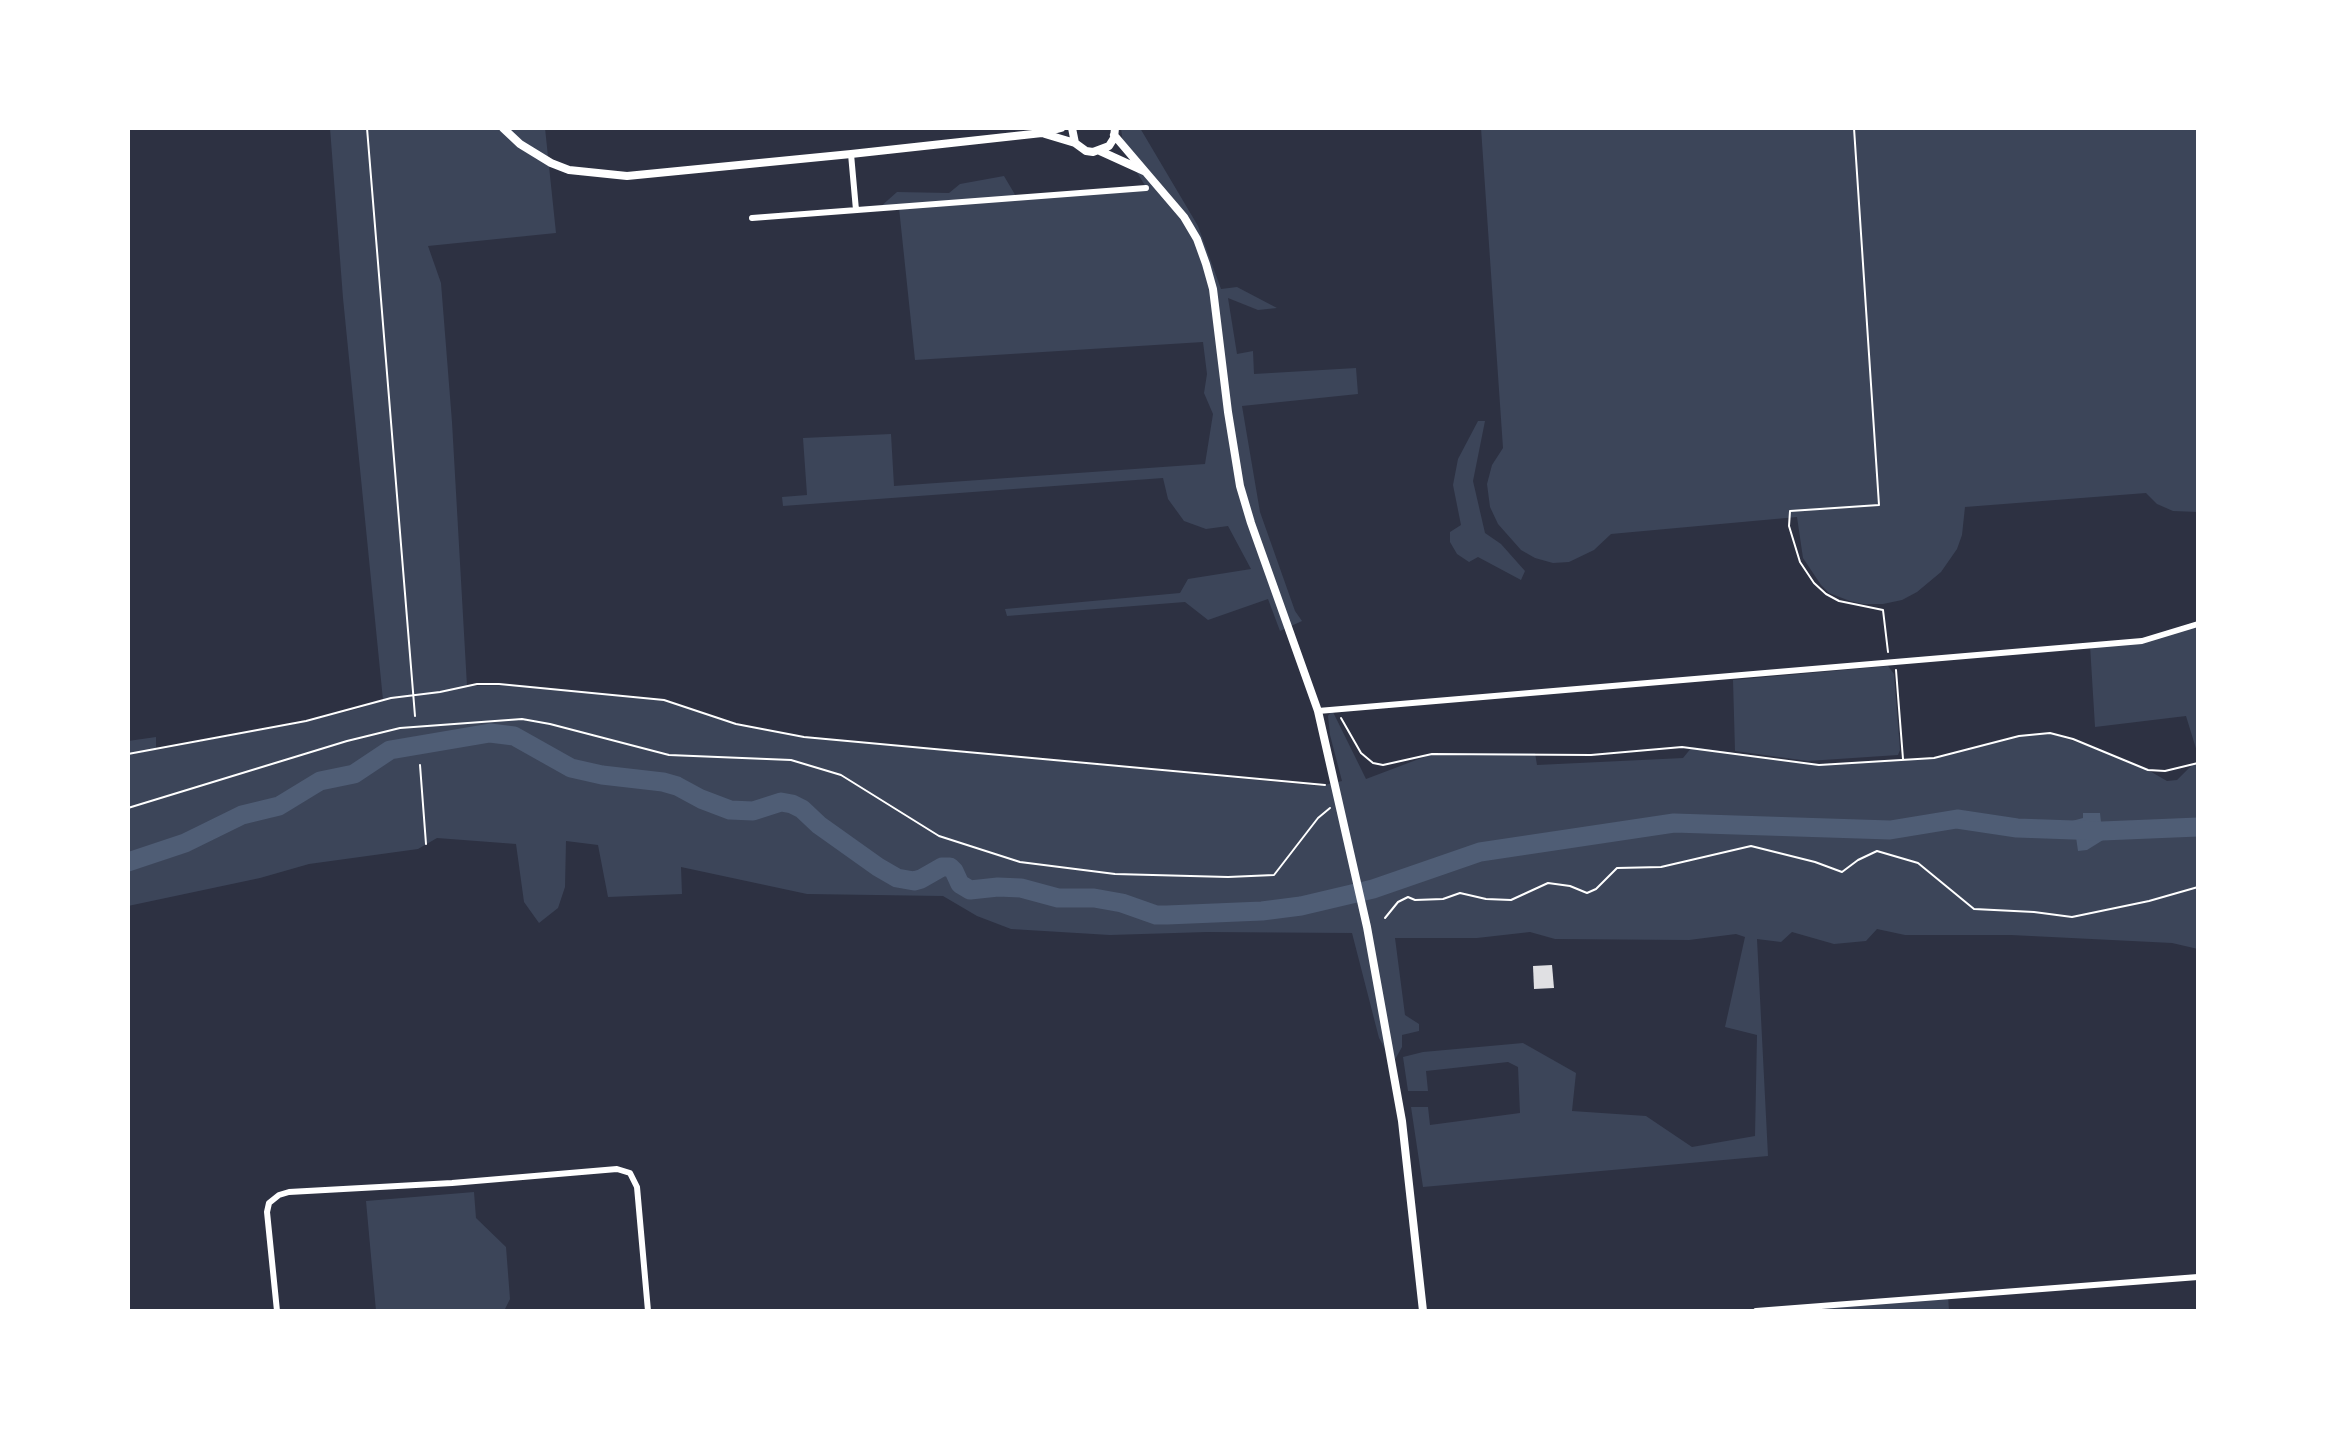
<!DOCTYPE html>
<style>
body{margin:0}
#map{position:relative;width:2326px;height:1439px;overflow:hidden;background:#2d3142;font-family:Rubik,sans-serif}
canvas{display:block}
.frame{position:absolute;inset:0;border:130px solid #fff;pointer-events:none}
</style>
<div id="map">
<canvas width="2326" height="1439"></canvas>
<div class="frame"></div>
</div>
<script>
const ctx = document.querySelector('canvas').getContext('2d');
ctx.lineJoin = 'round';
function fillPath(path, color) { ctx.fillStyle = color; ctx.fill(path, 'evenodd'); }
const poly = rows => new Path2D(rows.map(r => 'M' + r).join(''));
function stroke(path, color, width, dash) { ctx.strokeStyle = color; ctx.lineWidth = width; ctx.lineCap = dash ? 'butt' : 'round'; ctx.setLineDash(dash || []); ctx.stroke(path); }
const green = poly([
 [330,128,545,128,556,233,428,246,441,283,452,422,467,686,521,685,664,700,736,724,804,737,1320,786,1342,781,1330,735,1328,716,1332,710,1366,779,1432,754,1535,753,1537,765,1683,758,1692,747,1819,765,1934,758,2019,736,2050,733,2103,751,2148,770,2167,781,2177,780,2192,765,2198,763,2198,949,2172,943,2011,935,1905,935,1877,929,1866,941,1834,944,1792,932,1781,942,1757,939,1768,1156,1423,1187,1411,1107,1428,1107,1430,1125,1520,1113,1518,1067,1508,1062,1426,1071,1428,1091,1408,1091,1403,1057,1423,1052,1523,1043,1576,1073,1572,1111,1646,1116,1692,1147,1755,1136,1757,1035,1725,1027,1745,937,1736,934,1689,940,1555,939,1530,932,1477,938,1395,938,1405,1015,1419,1024,1419,1031,1402,1035,1402,1047,1393,1063,1379,1038,1352,933,1207,932,1110,935,1011,929,977,916,943,896,807,894,681,867,682,894,608,897,598,845,566,841,565,887,558,908,539,923,524,902,516,844,437,838,418,849,309,864,260,878,128,906,128,741,156,737,156,750,306,721,357,709,383,700,343,298],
 [1121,128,1140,128,1198,226,1221,289,1237,287,1277,308,1258,310,1228,298,1237,354,1253,351,1254,374,1356,368,1358,394,1242,406,1260,512,1295,611,1302,621,1280,631,1268,599,1208,620,1185,602,1007,616,1005,609,1180,593,1188,579,1251,569,1228,526,1206,529,1184,521,1168,499,1163,478,783,506,782,497,807,495,803,438,891,434,894,486,1205,464,1213,414,1204,393,1207,374,1203,342,915,360,899,208,879,208,897,192,949,193,960,184,1004,176,1017,198,1146,187,1124,152],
 [1481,128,2198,128,2198,512,2173,511,2157,504,2146,493,1965,507,1962,535,1957,549,1941,572,1917,592,1902,600,1883,604,1863,604,1850,601,1829,593,1821,585,1803,558,1797,517,1611,534,1594,550,1569,562,1553,563,1535,558,1521,550,1498,524,1490,507,1487,484,1492,465,1503,448],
 [1478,421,1485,421,1473,481,1485,533,1501,544,1525,571,1521,580,1478,557,1469,562,1457,554,1450,542,1450,532,1461,525,1453,485,1458,459],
 [2198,624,2198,755,2186,716,2095,727,2090,645,2142,641],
 [1888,666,1894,674,1900,750,1898,755,1808,761,1735,751,1733,680],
 [474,1192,476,1218,506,1247,510,1299,504,1311,376,1311,366,1201],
 [1948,1295,1949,1311,1756,1311]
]);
const water = poly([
 [2083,813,2100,813,2103,840,2087,850,2078,851,2076,837,2065,830,2072,821,2083,818]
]);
const river = poly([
 [128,862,185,843,242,815,279,806,320,781,354,774,390,750,490,733,514,736,571,768,602,775,663,782,677,786,701,799,730,810,753,811,781,802,792,804,802,809,819,825,878,867,897,878,914,881,921,879,942,867,950,867,954,871,960,884,970,890,998,887,1021,888,1058,898,1094,898,1122,903,1156,915,1167,915,1262,911,1301,906,1373,889,1480,852,1674,823,1890,830,1957,819,2017,828,2102,831,2198,827]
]);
const building = poly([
 [1552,965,1554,988,1534,989,1533,966]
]);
const path = poly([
 [367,128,415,716],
 [1854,128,1879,505,1790,511,1789,526,1800,562,1814,583,1826,594,1839,601,1883,610,1888,652],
 [1896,670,1903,759],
 [1341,718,1361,753,1373,763,1383,765,1432,754,1591,755,1682,747,1819,765,1934,758,2019,736,2050,733,2073,739,2148,770,2165,771,2198,763],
 [128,754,306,721,391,698,440,692,477,684,499,684,664,700,736,724,804,737,1325,785],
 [420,765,426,844],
 [128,808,347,741,400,728,522,719,550,724,669,755,791,760,841,775,939,836,1020,862,1115,874,1228,877,1274,875,1318,818,1330,808],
 [1385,918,1398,902,1408,897,1415,900,1443,899,1460,893,1486,899,1511,900,1548,883,1570,886,1587,893,1596,889,1617,868,1661,867,1751,846,1815,862,1842,872,1858,860,1877,851,1918,863,1974,909,2034,912,2072,917,2149,901,2198,887]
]);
const minor = poly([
 [851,154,856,210],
 [752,218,1146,188],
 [1318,711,2142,641,2198,624],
 [277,1311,267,1212,269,1203,279,1195,289,1192,452,1183,617,1169,630,1173,637,1187,648,1311],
 [1756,1311,2198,1277]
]);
const secondary = poly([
 [503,128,520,144,551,163,569,170,627,176,851,154,1042,133,1061,128],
 [1072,128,1075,143,1086,151,1093,152,1109,146,1114,138,1115,128],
 [1045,134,1075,143],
 [1114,135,1184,217,1197,239,1206,264,1213,289,1228,412,1240,486,1251,523,1318,711,1367,927,1402,1121,1423,1311],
 [1100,151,1144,171]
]);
fillPath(green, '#3c4559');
fillPath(water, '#4f5d75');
stroke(river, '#4f5d75', 19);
fillPath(building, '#e0e0e3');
stroke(path, '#fff', 2);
stroke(minor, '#fff', 6);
stroke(secondary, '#fff', 8);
</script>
